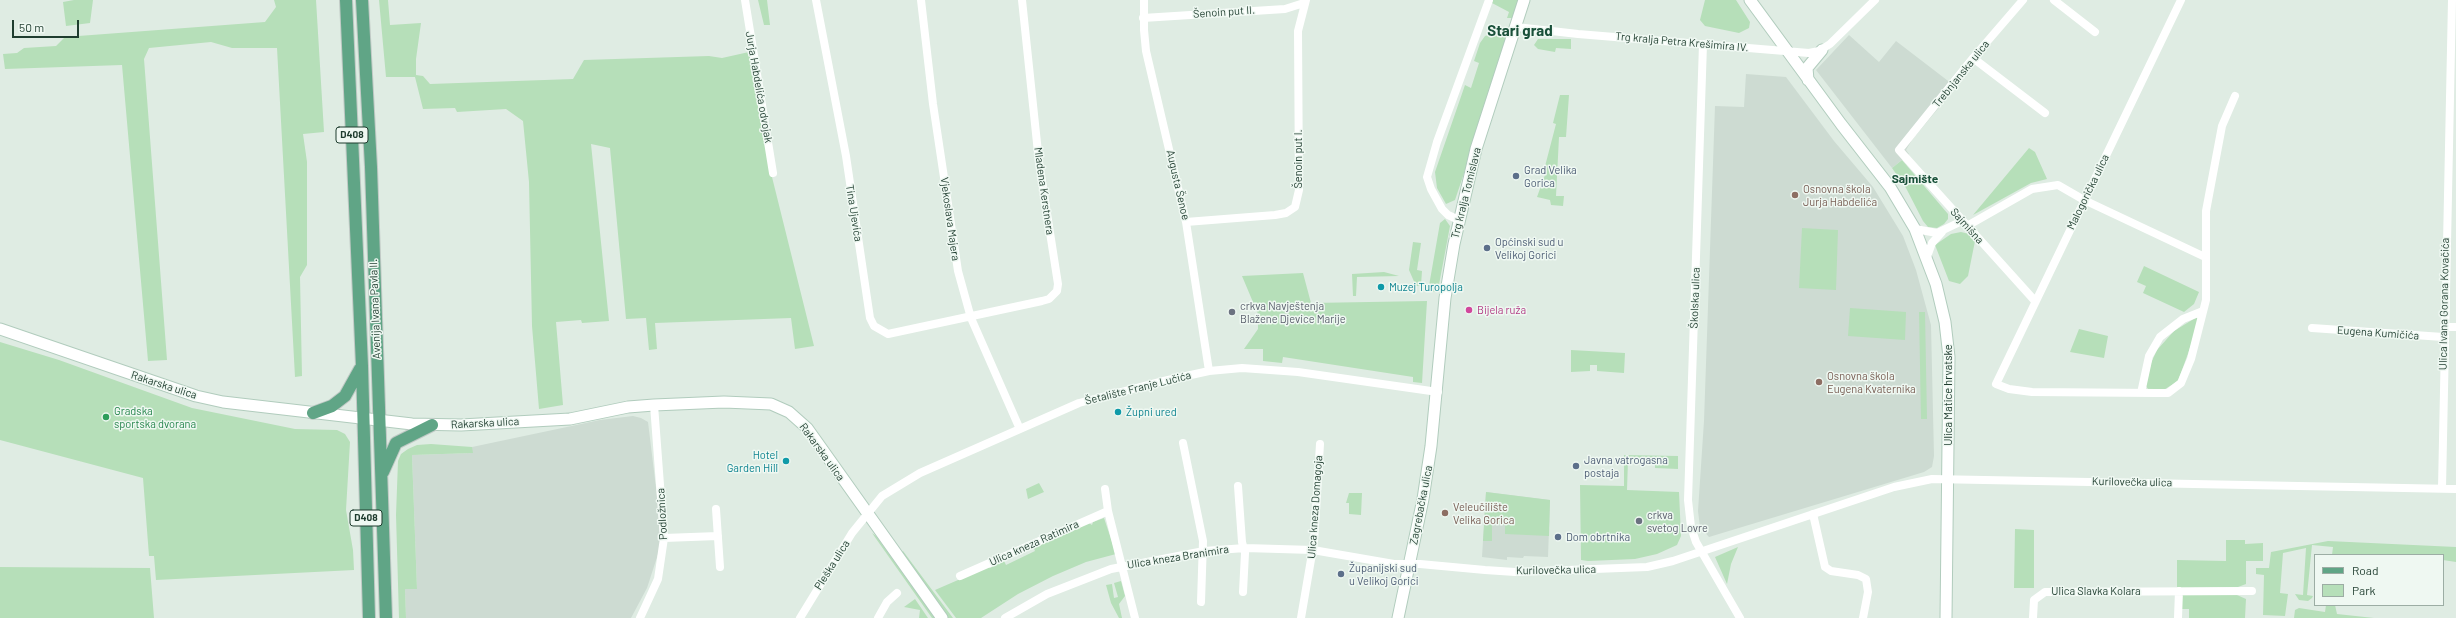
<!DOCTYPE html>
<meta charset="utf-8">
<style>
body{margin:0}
#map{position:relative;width:2456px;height:618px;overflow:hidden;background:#dfece3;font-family:Barlow,sans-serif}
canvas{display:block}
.legend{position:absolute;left:2314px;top:554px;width:130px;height:52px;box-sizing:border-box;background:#eff8f2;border:1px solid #9cada4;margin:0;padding:5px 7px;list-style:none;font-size:12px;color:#1f3d2f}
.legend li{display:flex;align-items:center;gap:8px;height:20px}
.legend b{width:20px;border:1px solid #9cada4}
.scale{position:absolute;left:12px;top:20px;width:67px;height:18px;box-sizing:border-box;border:2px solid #1f3d2f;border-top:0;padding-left:5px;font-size:12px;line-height:14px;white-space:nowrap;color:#1f3d2f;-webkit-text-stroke:3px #eff8f2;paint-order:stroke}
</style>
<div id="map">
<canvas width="2456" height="618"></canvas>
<ul class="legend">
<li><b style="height:5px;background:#60a586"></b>Road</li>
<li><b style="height:11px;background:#b6dfb9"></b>Park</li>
</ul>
<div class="scale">50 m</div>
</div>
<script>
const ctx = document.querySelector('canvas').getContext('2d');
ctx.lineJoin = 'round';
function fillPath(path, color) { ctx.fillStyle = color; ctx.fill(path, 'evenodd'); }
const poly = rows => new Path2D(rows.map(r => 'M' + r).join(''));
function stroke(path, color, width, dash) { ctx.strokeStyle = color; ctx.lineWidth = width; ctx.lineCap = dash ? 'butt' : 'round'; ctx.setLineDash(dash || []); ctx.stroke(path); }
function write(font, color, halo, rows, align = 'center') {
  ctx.font = font + ' Barlow,sans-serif'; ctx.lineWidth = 3; ctx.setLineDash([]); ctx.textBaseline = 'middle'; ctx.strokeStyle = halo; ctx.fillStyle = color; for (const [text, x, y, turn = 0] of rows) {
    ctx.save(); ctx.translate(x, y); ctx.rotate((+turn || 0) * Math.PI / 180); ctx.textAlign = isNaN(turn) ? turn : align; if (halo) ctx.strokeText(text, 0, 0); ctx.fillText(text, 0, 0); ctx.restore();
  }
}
const built = poly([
 [1849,35,1879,62,1896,41,1956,87,1912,140,1906,150,1909,154,1892,168,1816,70],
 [1746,74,1786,77,1834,141,1873,187,1903,236,1916,270,1931,325,1934,456,1932,467,1924,472,1709,537,1700,527,1698,511,1704,421,1715,106,1744,107],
 [633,416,641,418,648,422,661,529,660,548,647,588,631,618,406,618,405,589,417,589,412,455,472,453,472,447,600,420],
 [1486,492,1550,500,1548,557,1524,556,1523,558,1507,557,1507,560,1482,557]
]);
const green = poly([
 [74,0,93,0,90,23,66,26,63,2],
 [274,0,316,0,324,132,303,134,307,162,307,265,300,277,302,376,295,377,277,48,232,48,211,42,149,48,144,59,167,360,148,361,122,65,5,69,3,54,17,53,24,48,56,46,65,37,265,22,276,7],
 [379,0,388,0,390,25,421,23,416,59,416,75,423,76,430,84,573,79,584,60,709,56,722,58,749,52,771,173,814,346,795,349,791,318,655,323,657,349,649,350,646,318,626,319,610,148,591,144,609,321,582,323,581,320,556,322,563,405,539,409,532,326,529,182,523,121,506,109,457,112,455,108,423,109,415,77,386,77],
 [758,0,767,0,770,25,764,25],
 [1493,0,1522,0,1518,16,1512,18,1507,18,1509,12,1492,3],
 [1705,0,1736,0,1750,22,1749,28,1739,33,1705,26,1700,20],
 [1501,32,1511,33,1455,200,1446,204,1437,188,1435,172,1465,85,1471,88,1479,63,1474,61,1480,43,1485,36],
 [1538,39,1571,39,1571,49,1556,48,1555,52,1538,49,1534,45],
 [1560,95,1569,95,1566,137,1559,137,1556,196,1564,196,1563,206,1551,205,1550,200,1537,197,1545,175,1543,174,1556,124,1553,123],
 [2029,148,2035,152,2047,179,2031,183,1973,215],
 [1902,160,1948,214,1948,219,1944,224,1937,228,1928,227,1923,221,1906,188,1892,168],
 [1445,219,1450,226,1438,290,1434,292,1429,286,1430,280,1440,223],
 [1802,228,1838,230,1836,290,1799,288],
 [1961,232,1969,234,1975,241,1968,276,1960,284,1949,281,1935,245,1951,234],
 [1413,242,1421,243,1417,270,1422,271,1421,285,1418,286,1416,286,1409,270],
 [2144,266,2199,292,2194,304,2184,312,2143,293,2146,286,2137,282],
 [1384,272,1399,276,1357,277,1356,296,1353,296,1352,274],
 [1303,273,1311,303,1427,301,1422,383,1413,382,1413,377,1283,357,1282,363,1263,361,1263,349,1244,349,1258,329,1258,314,1242,276],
 [1850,308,1906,312,1905,340,1848,336],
 [1919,312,1925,312,1927,419,1921,419],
 [2197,317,2199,323,2178,381,2162,391,2148,389,2146,386,2151,363,2157,350,2174,331],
 [2079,329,2108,336,2104,358,2070,352],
 [0,342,59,360,192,408,295,429,337,430,345,434,350,442,346,510,353,550,354,570,156,580,154,556,149,556,143,478,0,440],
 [1571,350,1625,353,1624,373,1597,371,1597,365,1590,365,1590,371,1571,372],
 [431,444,472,447,473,453,412,455,417,589,405,589,406,618,399,618,396,515,398,461,401,454,408,449,417,445],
 [1624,455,1678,456,1678,469,1655,468,1655,460,1628,460,1627,490,1679,492,1681,536,1677,545,1657,554,1635,559,1588,561,1581,560,1580,485,1624,486],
 [1039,483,1044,492,1028,499,1026,489],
 [1486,492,1550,500,1549,536,1505,534,1505,525,1492,524,1492,541,1483,541],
 [1349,493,1362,493,1361,515,1349,514,1349,503,1346,503],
 [1104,518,1116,554,1086,562,1053,576,1018,594,981,618,956,618,935,590,988,567,990,568,1004,561,1006,565,1035,551,1033,546,1089,523,1092,525,1093,522],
 [2015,529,2034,530,2034,588,2014,588],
 [872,533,876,536,935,618,932,618],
 [2226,540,2245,540,2245,544,2263,543,2263,561,2246,561,2246,584,2238,587,2177,588,2177,560,2226,561],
 [2328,541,2456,547,2456,562,2443,560,2443,555,2332,555,2333,547,2312,545,2307,595,2313,596,2312,598,2308,601,2299,600,2295,594,2303,595,2306,548,2283,553,2280,593,2288,594,2285,616,2263,615,2264,575,2256,574,2256,568,2269,568,2271,552],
 [1738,547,1731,564,1727,584,1715,557],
 [903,551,953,618,948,618,901,553],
 [0,567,150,568,154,618,0,618],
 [1121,581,1125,596,1119,604,1122,618,1119,618,1111,603,1106,585,1112,584,1114,598,1118,597,1114,583],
 [2182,594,2237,595,2246,599,2245,618,2189,618,2189,609,2182,609],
 [915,599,928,618,919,618,920,610,904,607],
 [2326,605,2335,605,2337,614,2374,618,2294,618,2295,610,2299,608,2325,612]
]);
const street = poly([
 [745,0,773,173],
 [816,0,846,156,870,318,874,326,888,334,1042,301,1049,299,1057,291,1058,284,1039,162,1022,0],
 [921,0,933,104,958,271,971,318,1019,427],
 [1144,0,1144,30,1146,51,1186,222,1209,371],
 [2023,0,1973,58,1899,150,2035,301],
 [2054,0,2095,32],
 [2181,0,1996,384,2009,389,2032,392,2156,393,2168,393,2181,383,2191,359,2206,300,2206,211,2222,126,2235,96],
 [1143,18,1285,9,1304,3],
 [1516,27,1578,34,1809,53,1819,51,1830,44,1875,0],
 [1703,44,1688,500,1691,527,1696,542,1740,618],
 [1973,58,2045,113],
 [1459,220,1448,215,1442,209,1431,189,1427,177,1437,142,1489,0],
 [1186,222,1275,215,1286,213,1295,207,1299,190,1298,31,1306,0],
 [1967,226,2032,189,2058,185,2084,200,2205,257],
 [1915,229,1937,233,1962,221],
 [1927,257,1932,243,1942,232],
 [2444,327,2456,327],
 [2312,328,2443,337],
 [2141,393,2149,356,2160,337,2183,319,2203,311],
 [1183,443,1203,541,1201,602],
 [1238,486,1242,542,1245,553,1243,592],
 [2442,488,2452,0],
 [1105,489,1108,511,1135,618],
 [716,509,720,567],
 [1813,514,1825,567,1831,571,1858,575,1866,579,1868,592,1863,618],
 [664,538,718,536],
 [960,576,1108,511],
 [640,618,658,579,664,538,654,405],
 [800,618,852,533,882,496,920,473,1079,403,1159,382,1209,371,1242,368,1298,372,1438,392],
 [878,618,887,602,897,593],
 [1005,618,1047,594,1111,569,1204,551,1245,548,1313,550,1394,564,1420,564,1485,570,1515,572,1647,567,1673,561,1894,487,1932,479,2456,489],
 [1301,618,1314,542,1320,444],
 [2033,618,2034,600,2045,592,2252,591],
 [2178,618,2179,591]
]);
const secondary = poly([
 [1750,0,1841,124,1890,187,1915,229,1936,284,1945,322,1949,357,1946,618],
 [1808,80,1807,68,1822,50],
 [0,329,196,396,223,402,412,424,461,425,570,419,628,407,654,405,724,402,771,404,789,412,807,428,942,618],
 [1398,618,1423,499,1431,446,1445,298,1454,244,1476,149,1524,0]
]);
const primary = poly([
 [346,0,362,366,369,618],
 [362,0,371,167,386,618],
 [313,413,332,406,345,396,360,369],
 [383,472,396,443,432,425]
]);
const markers = [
 [1516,176,4,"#5c6f8a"],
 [1795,195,4,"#8d6e63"],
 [1487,248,4,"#5c6f8a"],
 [1381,287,4,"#0f9aa8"],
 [1469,310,4,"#d1479c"],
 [1232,312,4,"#6b7280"],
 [1819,382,4,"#8d6e63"],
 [1118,412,4,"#0f9aa8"],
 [106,417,4,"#2e9e5b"],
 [786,461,4,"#0f9aa8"],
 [1576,466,4,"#5c6f8a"],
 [1445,513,4,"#8d6e63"],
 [1639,521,4,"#6b7280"],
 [1558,537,4,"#5c6f8a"],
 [1341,574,4,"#5c6f8a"]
];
const shields = [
 [352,135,32],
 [366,518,32]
];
const shieldNames = [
 ["D408",352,135],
 ["D408",366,518]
];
const streetNames = [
 ["Šenoin put II.",1224,12,-4],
 ["Trg kralja Petra Krešimira IV.",1682,42,5],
 ["Trebnjanska ulica",1961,74,-51],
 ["Jurja Habdelića odvojak",759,87,80],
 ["Šenoin put I.",1298,159,-90],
 ["Augusta Šenoe",1178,185,77],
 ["Mladena Kerstnera",1044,191,82],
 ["Malogorička ulica",2088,192,-64],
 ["Trg kralja Tomislava",1466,193,-76],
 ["Tina Ujevića",854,213,81],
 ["Vjekoslava Majera",950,219,82],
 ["Sajmišna",1967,226,48],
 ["Školska ulica",1695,298,-88],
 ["Ulica Ivana Gorana Kovačića",2444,304,-89],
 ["Avenija Ivana Pavla II.",375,309,-92],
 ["Eugena Kumičića",2378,333,4],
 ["Rakarska ulica",164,385,18],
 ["Šetalište Franje Lučića",1138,388,-14],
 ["Ulica Matice hrvatske",1948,395,-90],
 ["Rakarska ulica",485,423,-3],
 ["Rakarska ulica",822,452,54],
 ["Kurilovečka ulica",2132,482,1],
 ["Zagrebačka ulica",1421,505,-79],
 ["Ulica kneza Domagoja",1315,507,-86],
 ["Podložnica",662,514,-93],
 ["Ulica kneza Ratimira",1034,543,-24],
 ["Ulica kneza Branimira",1178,557,-9],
 ["Pleška ulica",832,565,-58],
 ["Kurilovečka ulica",1556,570,-1],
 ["Ulica Slavka Kolara",2096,591]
];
const serviceNames = [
 ["Grad Velika",1524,170],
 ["Gorica",1524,183],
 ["Općinski sud u",1495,242],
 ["Velikoj Gorici",1495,255],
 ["Javna vatrogasna",1584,460],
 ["postaja",1584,473],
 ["Dom obrtnika",1566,537],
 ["Županijski sud",1349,568],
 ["u Velikoj Gorici",1349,581]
];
const educationNames = [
 ["Osnovna škola",1803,189],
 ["Jurja Habdelića",1803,202],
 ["Osnovna škola",1827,376],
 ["Eugena Kvaternika",1827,389],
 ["Veleučilište",1453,507],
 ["Velika Gorica",1453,520]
];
const cultureNames = [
 ["Muzej Turopolja",1389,287],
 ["Župni ured",1126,412],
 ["Hotel",778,455,"right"],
 ["Garden Hill",778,468,"right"]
];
const worshipNames = [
 ["crkva Navještenja",1240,306],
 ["Blažene Djevice Marije",1240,319],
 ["crkva",1647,515],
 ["svetog Lovre",1647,528]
];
const hotelNames = [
 ["Bijela ruža",1477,310]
];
const leisureNames = [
 ["Gradska",114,411],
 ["sportska dvorana",114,424]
];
const neighbourhoodNames = [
 ["Sajmište",1915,179]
];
const districtNames = [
 ["Stari grad",1520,31]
];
fillPath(built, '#cddbd2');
fillPath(green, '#b6dfb9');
stroke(secondary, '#b1ccbd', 13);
stroke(primary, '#c0c9c5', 14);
stroke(street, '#fff', 8);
stroke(secondary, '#fff', 11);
stroke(primary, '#60a586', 12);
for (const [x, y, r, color] of markers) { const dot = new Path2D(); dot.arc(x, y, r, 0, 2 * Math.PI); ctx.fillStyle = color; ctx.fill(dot); stroke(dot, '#eff8f2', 1.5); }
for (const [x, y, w] of shields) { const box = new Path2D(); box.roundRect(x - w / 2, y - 8, w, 16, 3); ctx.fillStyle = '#eff8f2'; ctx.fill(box); stroke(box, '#1f3d2f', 1); }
write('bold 10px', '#1f3d2f', null, shieldNames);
write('11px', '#1f3d2f', '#eff8f2', streetNames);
write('11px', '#4e5e75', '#eff8f2', serviceNames, 'left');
write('11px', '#785e54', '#eff8f2', educationNames, 'left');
write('11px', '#0d838f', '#eff8f2', cultureNames, 'left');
write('11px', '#5b616d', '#eff8f2', worshipNames, 'left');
write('11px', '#b23c85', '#eff8f2', hotelNames, 'left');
write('11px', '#27864d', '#eff8f2', leisureNames, 'left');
write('bold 12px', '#195039', '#eff8f2', neighbourhoodNames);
write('bold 15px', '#195039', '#eff8f2', districtNames);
</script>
